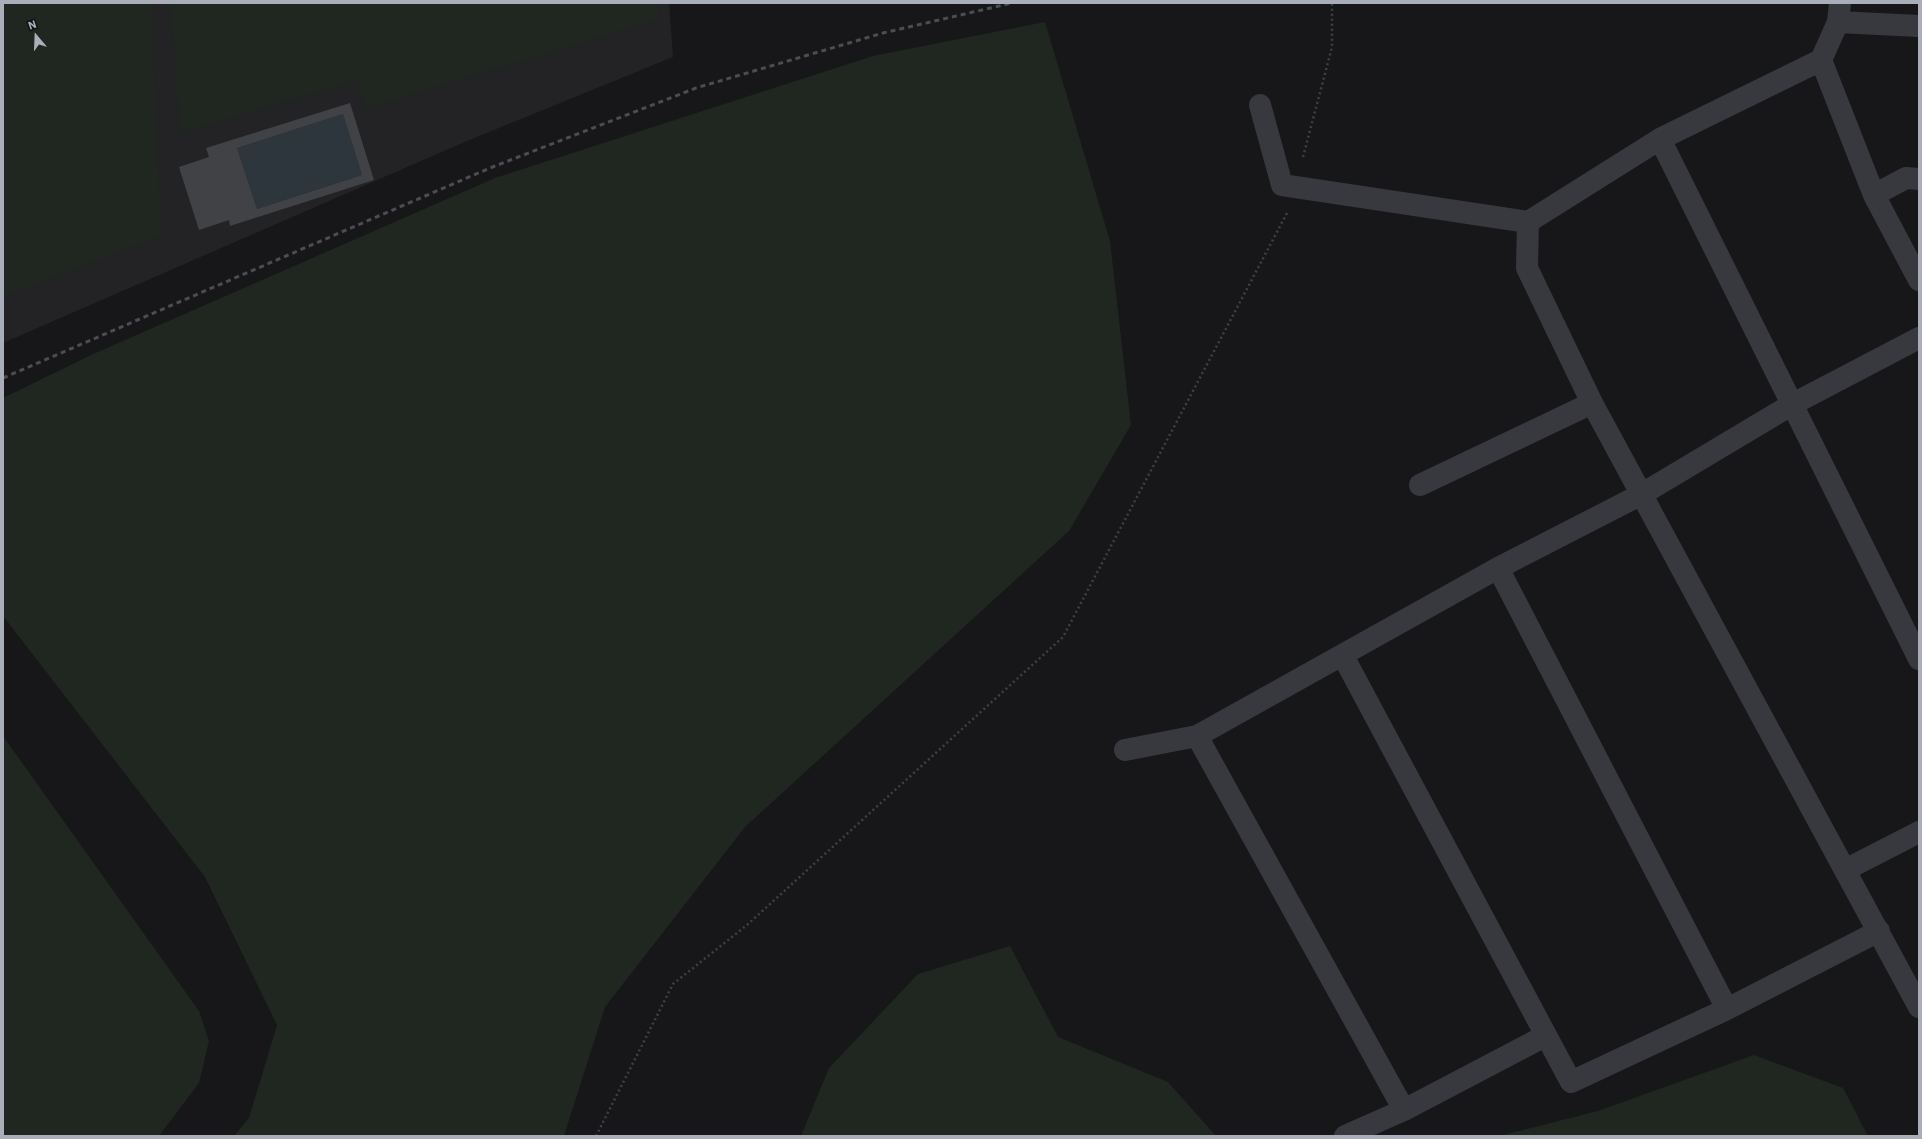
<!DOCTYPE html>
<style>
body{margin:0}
#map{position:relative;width:1922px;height:1139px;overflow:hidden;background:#171719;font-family:"IBM Plex Sans",sans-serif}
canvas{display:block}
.frame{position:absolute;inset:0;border:4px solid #a9aeb9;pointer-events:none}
.north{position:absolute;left:16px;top:16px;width:40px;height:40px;-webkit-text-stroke:3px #121214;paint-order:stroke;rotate:341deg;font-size:11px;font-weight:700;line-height:16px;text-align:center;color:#a9aeb9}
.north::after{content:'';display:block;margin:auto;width:14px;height:18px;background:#a9aeb9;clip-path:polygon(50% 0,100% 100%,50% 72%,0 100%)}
</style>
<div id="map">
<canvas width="1922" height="1139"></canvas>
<div class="frame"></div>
<div class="north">N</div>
</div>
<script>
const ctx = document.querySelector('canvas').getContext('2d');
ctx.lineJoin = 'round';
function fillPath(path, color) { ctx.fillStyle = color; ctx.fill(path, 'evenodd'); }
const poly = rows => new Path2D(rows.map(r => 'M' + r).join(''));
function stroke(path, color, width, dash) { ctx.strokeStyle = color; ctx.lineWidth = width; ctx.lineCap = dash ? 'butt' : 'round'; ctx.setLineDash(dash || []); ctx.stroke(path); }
const built = poly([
 [3,3,669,3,673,57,467,141,3,343]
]);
const green = poly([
 [3,3,151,3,161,235,3,297],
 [171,3,658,3,659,19,366,108,357,80,180,133],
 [1045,22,1110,241,1131,425,1069,531,745,827,605,1007,564,1136,234,1136,249,1118,277,1025,205,877,3,616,3,398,91,355,495,178,873,56],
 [3,736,199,1011,209,1041,199,1083,159,1136,3,1136],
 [1010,946,1058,1037,1168,1082,1216,1136,801,1136,829,1068,918,974],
 [1754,1055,1843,1088,1868,1136,1499,1136,1598,1111]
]);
const water = poly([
 [343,114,362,175,257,209,237,148]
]);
const building = poly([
 [350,103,374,180,230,226,229,220,199,230,179,167,209,157,206,148],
 [343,114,362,175,257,209,237,148]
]);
const path = poly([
 [1303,157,1332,47,1332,3],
 [596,1136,673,984,747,925,1063,637,1287,213]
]);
const street = poly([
 [1840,3,1838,22,1821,60,1874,195,1919,280],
 [1838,22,1919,26],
 [1821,60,1660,139,1528,222,1527,268,1592,403,1919,1007],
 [1260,105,1282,185,1528,222],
 [1660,139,1919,659],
 [1874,195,1906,178,1919,179],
 [1420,485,1592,403],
 [1498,568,1727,1009,1879,931],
 [1343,656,1571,1082,1727,1009],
 [1197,736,1404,1110],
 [1125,750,1197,736,1498,568,1642,494,1791,405,1919,338],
 [1845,870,1919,832],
 [1345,1136,1404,1110,1545,1036]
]);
const rail = poly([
 [3,378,490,168,696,88,883,33,1012,3]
]);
fillPath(built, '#232326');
fillPath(green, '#1f2720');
fillPath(water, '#2d363d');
fillPath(building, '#414246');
stroke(path, '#3e4045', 2.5, [2, 3]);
stroke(street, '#38393e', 22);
stroke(rail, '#4b4d53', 3, [5, 4]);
</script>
